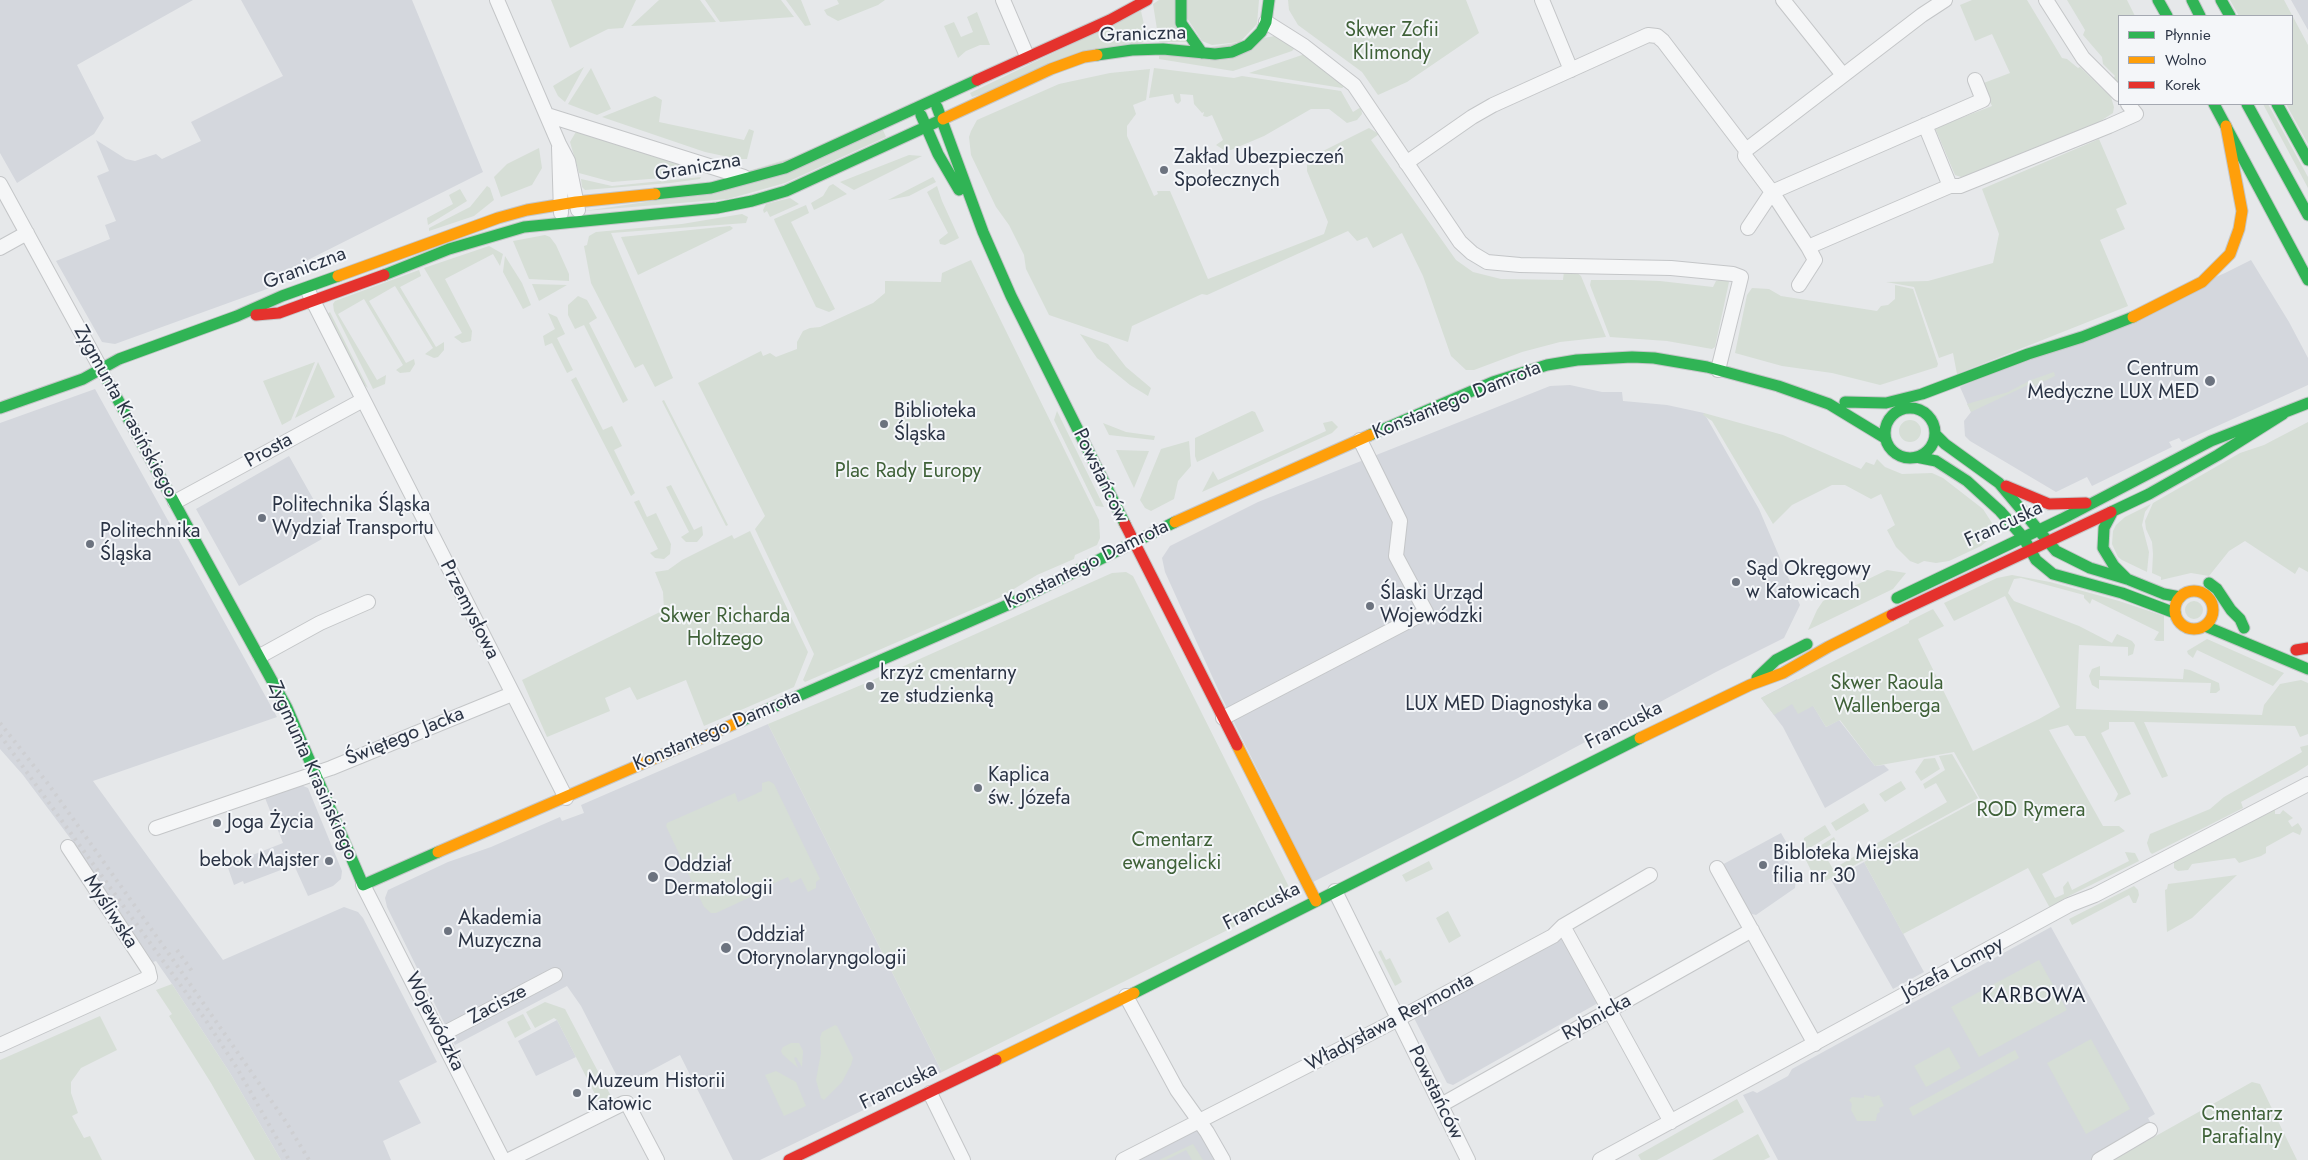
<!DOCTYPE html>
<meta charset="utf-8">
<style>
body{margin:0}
#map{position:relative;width:2308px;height:1160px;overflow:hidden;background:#e6e8ea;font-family:Jost,sans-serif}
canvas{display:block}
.legend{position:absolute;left:2118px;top:15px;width:175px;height:90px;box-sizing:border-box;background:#f4f6f9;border:1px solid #a4a8b1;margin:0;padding:6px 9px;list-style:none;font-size:15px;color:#2b3445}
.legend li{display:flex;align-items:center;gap:10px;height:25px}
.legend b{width:25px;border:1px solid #a4a8b1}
</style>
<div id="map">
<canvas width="2308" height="1160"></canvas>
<ul class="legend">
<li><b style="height:6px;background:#30b455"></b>Płynnie</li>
<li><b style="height:6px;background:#ff9f0a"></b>Wolno</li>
<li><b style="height:6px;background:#e5322d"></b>Korek</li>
</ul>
</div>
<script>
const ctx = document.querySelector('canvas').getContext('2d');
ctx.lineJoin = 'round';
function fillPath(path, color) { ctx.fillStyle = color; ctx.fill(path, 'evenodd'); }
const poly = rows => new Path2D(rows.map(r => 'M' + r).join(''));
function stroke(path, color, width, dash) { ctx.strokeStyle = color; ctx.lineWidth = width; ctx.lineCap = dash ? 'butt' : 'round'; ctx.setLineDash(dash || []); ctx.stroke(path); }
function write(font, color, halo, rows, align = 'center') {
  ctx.font = font + ' Jost,sans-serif'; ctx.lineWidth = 4; ctx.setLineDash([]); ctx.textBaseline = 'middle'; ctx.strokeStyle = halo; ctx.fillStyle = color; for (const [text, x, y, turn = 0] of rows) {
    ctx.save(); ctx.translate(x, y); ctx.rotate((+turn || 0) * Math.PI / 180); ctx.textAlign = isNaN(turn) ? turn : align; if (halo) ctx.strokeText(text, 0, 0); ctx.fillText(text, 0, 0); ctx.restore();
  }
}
const built = poly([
 [0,0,193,0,77,65,104,118,94,134,17,183,0,153],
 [241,0,412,0,483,172,274,277,278,285,115,344,102,342,56,261,110,239,105,225,116,221,97,176,109,171,96,140,126,159,135,161,156,154,162,159,201,141,191,122,283,76],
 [2291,0,2308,0,2308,30],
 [2251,260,2289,322,2308,358,2308,385,2182,442,2179,438,2169,442,2172,447,2092,486,2087,477,2056,492,1970,441,1965,436,1964,421,1971,412,1960,387,2225,273],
 [1570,385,1602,392,1622,392,1623,401,1667,405,1704,413,1759,509,1800,605,1784,638,1716,672,1518,778,1313,882,1221,696,1165,572,1162,558,1170,546,1258,502,1550,386],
 [95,389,277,717,93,781,223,960,344,907,358,912,363,918,437,1062,399,1081,421,1123,383,1141,391,1160,281,1160,230,1073,172,984,156,961,153,962,76,846,23,775,0,749,0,423],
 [289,456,329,527,319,533,322,539,239,586,196,509],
 [1797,679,1826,727,1839,720,1875,766,1884,765,1889,770,1825,808,1783,727,1761,698],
 [768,724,942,1072,760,1160,733,1160,680,1055,622,1086,581,1006,567,986,455,1045,387,907,385,898,388,890,448,862,491,847,560,817,562,821,584,813,581,805],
 [301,785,308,788,342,871,341,879,333,886,308,896,294,865,244,884,243,881,234,885,227,865,283,843,265,798],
 [1781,833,1792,852,1785,856,1796,877,1795,888,1756,915,1752,914,1747,918,1718,867],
 [1864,862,1924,972,1893,989,1831,880],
 [2051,927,2155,1114,2148,1118,2153,1127,2093,1160,1778,1160,1743,1095,1753,1091,1757,1093,1788,1076,1792,1069],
 [1561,937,1598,1003,1453,1085,1447,1083,1414,1018],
 [557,1020,576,1057,536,1076,518,1041],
 [1197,1128,1214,1160,1136,1160]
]);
const green = poly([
 [551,0,636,0,623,28,608,29,570,48],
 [659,0,700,0,716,22,631,26],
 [705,0,781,0,794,17,720,22],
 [786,0,801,0,811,25,805,26],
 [837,0,885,0,878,5,838,21,827,15,824,10,839,4],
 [1159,0,1176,0,1188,42,1159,42,1153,4],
 [1186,0,1259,0,1257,24,1240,42,1212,45,1202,41,1185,15],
 [1288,0,1466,0,1479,33,1407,82,1378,95,1362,72,1298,25,1289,10],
 [1972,0,2027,0,2062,58,2067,59,2078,68,2080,67,2111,97,2114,107,2113,113,2099,122,1976,174,1961,177,1955,175,1935,128,1992,106,1981,84,2010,73,1992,34,1975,41,1960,5],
 [2067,0,2127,0,2135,16,2119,16,2119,84,2113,78,2115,76,2103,64,2102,57,2083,35,2085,30],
 [2230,0,2284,0,2308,45,2308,144,2286,104,2292,104,2292,16,2239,16],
 [1141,11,1147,38,1144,42,972,97,970,93],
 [977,12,990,45,980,45,966,51,958,58,944,26,954,22,961,37,973,32,967,17],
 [1275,36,1296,47,1292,51,1233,71,1159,59,1159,56],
 [1305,54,1346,85,1342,88,1249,73],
 [584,67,565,102,558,96,553,86],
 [591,68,611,109,597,115,568,104],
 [1154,68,1234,78,1242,76,1341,91,1353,112,1361,107,1362,114,1357,120,1347,123,1329,109,1311,109,1264,136,1231,150,1224,150,1216,145,1223,140,1212,115,1207,117,1203,116,1204,112,1202,113,1194,104,1193,95,1180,94,1181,101,1178,104,1175,102,1173,94,1149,98],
 [1150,69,1146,100,1133,105,1136,114,1127,126,1127,136,1154,196,1158,194,1157,191,1170,191,1208,279,1324,234,1328,222,1307,171,1307,163,1311,157,1369,128,1379,134,1371,140,1456,260,1473,272,1501,279,1563,280,1564,271,1576,272,1581,276,1606,337,1560,342,1522,352,1474,370,1466,370,1451,356,1423,276,1402,233,1373,248,1367,237,1357,241,1348,231,1207,295,1202,294,1132,326,1128,342,1049,315,1026,269,1024,255,1009,225,996,207,971,155,969,137,971,131,977,120,1059,84,1110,73],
 [655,96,662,100,659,122,744,140,749,129,754,131,747,159,738,159,705,152,602,117],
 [2263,104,2268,104,2308,177,2308,188],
 [577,130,702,169,698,173,674,177,612,182,579,173,570,142],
 [883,130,886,137,785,183,728,199,584,211,646,202],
 [2099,139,2127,204,2116,209,2125,229,2100,240,2128,306,1957,374,1953,353,1939,358,1914,287,1886,282,1928,281,1993,263,1999,234,1982,189],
 [539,148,542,168,532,185,501,197,494,177,507,164],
 [909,155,922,156,854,190,840,182],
 [701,177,700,179,670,183,585,190,582,187,581,179,612,186],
 [933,177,936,182,909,196,888,200],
 [833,184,847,194,814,210,811,203,823,196,829,186],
 [487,186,490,188,494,200,474,216,429,231,429,228,470,207],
 [937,186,942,201,959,238,945,245,940,244,939,240,948,233,927,192],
 [460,189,467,201,428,225,427,218,453,204,449,195],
 [790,198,799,204,770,217,767,211,764,213,763,210,766,204],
 [806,205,809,213,791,222,835,309,829,312,816,307,775,222,774,219],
 [742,214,748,217,746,223,611,233,673,378,655,387,643,364,635,368,591,283,584,246,587,245,589,236,596,232,682,224],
 [730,226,733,228,731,230,638,275,621,237],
 [545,235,550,237,556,245,569,274,569,281,529,279,513,241],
 [489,246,503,254,500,266,493,254,445,279,472,331,471,341,462,343,454,337,462,333,424,268],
 [505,256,522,283,531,305,523,309,503,272],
 [971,260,1099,520,1100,538,1097,545,1075,555,1074,559,1037,575,999,598,805,682,803,680,814,654,755,529,765,516,698,383,761,351,763,356,770,353,776,357,797,349,797,342,803,331,810,328,820,327,873,303,885,293,885,281,941,282,942,273],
 [419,270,421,276,400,287,436,347,444,342,444,350,438,357,434,358,425,354,433,348,395,286,369,301,406,363,414,359,415,364,410,372,400,373,396,370,403,365,364,299,338,314,377,380,386,375,385,384,373,389,334,311,333,304,335,301],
 [1723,279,1729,282,1715,347,1712,349,1667,341,1610,337,1590,285,1591,280,1631,280,1660,281,1713,287,1716,281],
 [532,284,567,285,539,301],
 [1895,285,1913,289,1938,364,1937,367,1880,385,1832,373,1782,366,1735,353,1747,295,1752,288,1769,289,1781,296,1877,311,1881,306,1888,305,1895,299],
 [578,296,587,300,597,318,589,323,628,400,623,403,584,325,575,329,568,315,568,305],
 [330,312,368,388,362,383,327,314],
 [548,313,557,317,565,334,557,338,573,370,567,373,552,343,545,346,543,336,555,329],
 [1080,334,1108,344,1126,367,1151,388,1148,396,1130,385,1097,358],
 [315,362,291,420,282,425,263,381],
 [318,362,335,397,295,418],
 [2054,372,2055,376,2034,386,2032,383,1971,412,1967,404,2008,392,2031,380],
 [576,377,603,430,612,426,622,446,614,450,635,493,631,496,571,380],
 [664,400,728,525,726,526,662,401],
 [1057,411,1104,507,1096,506,1054,420],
 [1252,411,1255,412,1264,431,1197,462,1195,456,1195,438],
 [1704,413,1783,435,1861,469,1866,462,1874,465,1877,459,1885,467,1902,474,1932,473,1943,478,1983,509,1992,523,1992,537,1981,546,1949,561,1936,563,1924,561,1918,564,1910,561,1896,547,1887,530,1895,525,1881,494,1871,499,1845,485,1832,485,1792,505,1773,524,1712,421,1703,415],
 '1899 431a11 11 0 1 1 22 0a11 11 0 1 1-22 0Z',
 [1332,421,1338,427,1332,433,1202,492,1213,471,1218,480,1326,431,1323,423],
 [2308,422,2308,572,2299,567,2295,574,2245,541,2229,551,2209,576,2191,573,2161,580,2161,577,2152,573,2153,554,2152,542,2146,529,2145,521,2153,503,2240,453,2264,445],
 [1103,423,1126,432,1155,436,1154,440,1109,435],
 [1189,441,1191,466,1178,481,1174,499,1151,511,1145,508,1140,500,1161,449],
 [1116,450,1149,451,1134,488],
 [671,485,694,530,702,526,703,535,697,542,686,542,681,537,689,532,666,487],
 [639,500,647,517,656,513,671,544,670,554,664,559,655,558,650,553,658,549,634,502],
 [2151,504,2145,512,2142,525,2149,552,2147,572,2122,560,2118,557,2112,544,2113,531,2116,525,2125,517],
 [750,531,808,652,794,687,704,726,686,680,637,700,630,687,605,698,610,711,547,737,522,680,664,610,663,592,655,572,668,570,682,560,732,535,734,539],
 [1887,570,1906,573,1893,589,1808,630,1817,610,1823,601],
 [1126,572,1133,576,1294,897,942,1072,768,724,866,683,1112,573],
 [2012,575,2050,582,2119,601,2164,616,2164,641,2157,641,2154,640,2159,632,2092,599,2090,604,2084,598,2084,595,2021,578,2014,579,2008,593,2014,601,2079,626,2112,643,2117,634,2132,641,2135,645,2133,654,2128,656,2128,647,2079,645,2076,709,2262,715,2264,705,2280,684,2301,680,2308,683,2308,734,2300,737,2295,726,2144,722,2168,776,2162,778,2134,722,2109,722,2109,729,2101,733,2131,794,2114,802,2118,794,2085,736,2075,736,2068,725,2049,730,2103,826,2119,826,2125,831,2042,874,2055,898,2064,894,2063,887,2068,881,2072,890,2129,861,2125,852,2135,853,2139,861,2065,898,2051,910,2028,868,1903,934,1864,862,1980,799,1954,752,1875,766,1840,720,1826,727,1813,706,1798,714,1792,704,1774,715,1761,698,1909,623,1909,621,1933,609,1944,626,1918,639,1973,751,2039,719,2060,707,2005,596,1954,621,1944,603,1997,578],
 '2185 610a9 9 0 1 1 18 0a9 9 0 1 1-18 0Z',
 [2207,639,2284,673,2273,686,2197,650,2193,658,2188,654,2187,651],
 [2100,666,2100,676,2183,679,2184,669,2190,670,2219,683,2220,690,2216,693,2210,693,2211,683,2099,680,2099,689,2092,685,2089,676,2092,669],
 [2308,745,2308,765,2297,772,2241,802,2243,808,2152,854,2150,852,2147,843,2150,834,2210,809,2224,797,2302,752,2300,747],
 [1952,754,1978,798,1818,885,1804,856,1834,837,1836,841,1822,850,1833,869,1947,802,1936,783,1925,789,1923,784,1945,770,1939,756],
 [1935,758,1940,769,1921,781,1915,772,1924,759],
 [769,781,774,784,820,879,816,882,816,888,808,892,801,878,791,883,788,877,761,889,759,893,716,913,711,913,704,907,666,826,667,823,735,793,738,802,762,791,762,783],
 [1901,781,1906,789,1885,802,1879,794],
 [1864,803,1869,811,1836,831,1831,823],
 [2275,809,2275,814,2280,814,2283,810,2293,818,2288,821,2292,827,2298,823,2302,829,2300,835,2293,832,2266,847,2266,853,2261,856,2239,863,2235,858,2192,864,2188,870,2178,871,2174,868,2174,861],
 [1825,825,1831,835,1803,852,1804,838],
 [1429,861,1433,869,1406,882,1402,875],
 [2237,875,2192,918,2167,932,2165,890,2167,889,2168,884],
 [2134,886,2138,890,2139,895,2136,903,2133,903,2129,895,2072,925,2069,919],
 [1448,911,1461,936,1449,943,1436,918],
 [1381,950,1386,960,1390,958,1402,982,1395,986,1378,952],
 [2039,960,2067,1010,1979,1057,1951,1007],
 [172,984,230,1073,281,1160,255,1160,211,1083,169,1016,172,1014,156,990],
 [545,1002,565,1009,612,1098,600,1104,557,1020,554,1018,535,1028,526,1012],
 [523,1014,531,1029,515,1038,507,1022],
 [100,1016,117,1050,81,1068,71,1082,71,1093,78,1113,72,1116,84,1138,90,1136,102,1160,0,1160,0,1060],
 [835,1025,837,1026,853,1058,851,1065,842,1082,824,1100,821,1098,816,1080,821,1053,820,1038,822,1032],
 [2091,1039,2130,1109,2086,1134,2047,1063],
 [791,1043,799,1043,803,1051,802,1067,796,1057,794,1058,798,1068,783,1055,781,1051,783,1047],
 [1949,1047,1961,1068,1926,1087,1914,1066],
 [2015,1050,2019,1058,1913,1116,1909,1108],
 [776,1071,796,1082,806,1106,784,1116,765,1075],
 [2252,1082,2260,1084,2297,1160,2113,1160],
 [1864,1095,1874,1097,1879,1095,1884,1106,1879,1108,1880,1112,1877,1114,1876,1121,1857,1121,1851,1110,1852,1104,1849,1100,1852,1097,1864,1098],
 [1737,1099,1744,1112,1657,1160,1641,1160,1638,1155],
 [1758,1134,1770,1157,1764,1160,1712,1160],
 [1193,1144,1203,1160,1192,1160,1186,1150,1166,1160,1159,1160]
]);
const street = poly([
 [497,0,559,144,568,161,578,210],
 [1003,0,1027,56],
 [1542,0,1571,70],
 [1783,0,1843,75],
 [2046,0,2083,58,2119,94],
 [1266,22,1304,46,1354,85,1460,242,1472,253,1487,262,1520,265,1671,268,1733,274,1741,277,1718,370],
 [547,115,744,177],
 [1925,125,1950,186],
 [559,147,561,213],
 [1746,150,1922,15,1945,0],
 [1406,163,1472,117,1493,105,1648,35,1657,36,1663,41,1746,150,1745,156,1772,192,1808,247,1815,260,1799,285],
 [0,184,101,369],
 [1748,228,1772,192,1983,100,1975,80],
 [1808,247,1950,186,1960,186,2109,126,2136,114,2128,104],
 [0,248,27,233],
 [309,293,566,798],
 [175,502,363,400],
 [260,656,320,623,368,602],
 [1223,718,1426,612,1396,556,1400,521,1360,440],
 [156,828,331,768,512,694],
 [1717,868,1815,1044],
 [363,885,503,1160],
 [1335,891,1468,1160],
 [1563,926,1671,1122],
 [1126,996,1177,1090,1207,1132,1223,1160],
 [441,1035,555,975],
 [0,1045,150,977,148,969,68,847],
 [930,1093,963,1160],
 [1441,1105,1752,930],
 [509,1160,624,1103,627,1103,657,1160],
 [1123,1160,1383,1027,1553,936,1563,926,1650,875],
 [1600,1160,2069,905,2095,895,2308,784],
 [2099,1160,2150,1130]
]);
const fast = poly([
 [1181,0,1181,23,1202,53],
 [2158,0,2167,16],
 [2192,0,2200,16],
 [2221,0,2230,16],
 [1097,55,1132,50,1163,49,1215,54,1232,52,1248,45,1261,32,1266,22,1269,0],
 [2214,104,2308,280],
 [2247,104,2308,215],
 [2277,104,2308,160],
 [937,107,983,232,1011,296,1125,524],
 [921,115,938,154,959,190],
 [655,194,711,188,785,168,977,80],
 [384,275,449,249,524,227,717,208,752,201,786,191,943,119],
 [101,369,287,708,363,885,438,852],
 [1845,402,1886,403,1922,394,2028,354,2082,337,2133,317],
 '1885 433a25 25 0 1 1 50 0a25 25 0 1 1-50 0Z',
 [0,408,83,379,119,359,237,316,282,296,338,276],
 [1935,434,1945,444,1999,483,2056,551,2090,568,2127,579,2164,594,2180,597],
 [1370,435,1493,382,1547,365,1577,360,1632,357,1654,358,1707,367,1778,386,1829,404,1885,438],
 [1916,457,1936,461,1967,481,2000,511,2023,537,2036,560,2053,574,2122,593,2175,613],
 [2113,511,2104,528,2103,548,2114,566,2127,579],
 [2111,512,2149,494,2218,455,2283,414],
 [2209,583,2217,589,2231,610,2240,619,2244,628],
 [1897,598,2062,519,2211,441,2308,403],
 [2205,626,2308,669],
 [1757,678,1776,660,1807,644],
 [741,721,1012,603,1175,522],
 [1134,993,1640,738]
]);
const slow = poly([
 [943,119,1051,69,1084,57,1097,55],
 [338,276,498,218,527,210,576,202,655,194],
 [2133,317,2202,282,2230,254,2239,229,2242,211,2226,126],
 [1175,522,1370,435],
 '2175 610a19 19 0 1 1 38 0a19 19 0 1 1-38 0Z',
 [1640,738,1750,685,1783,673,1828,647,1892,615],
 [1237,745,1316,901],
 [438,852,741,721],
 [996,1060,1134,993]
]);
const jam = poly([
 [977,80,1110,20,1147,0],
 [256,315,279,313,384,275],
 [2006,486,2049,504,2086,503],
 [1125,524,1237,745],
 [1892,615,2111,512],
 [2296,650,2308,648],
 [789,1160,996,1060]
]);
const rail = poly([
 [0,723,49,785,169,954,286,1122,309,1160],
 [0,735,205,1019,237,1068,289,1160],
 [177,950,194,974]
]);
const markers = [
 [1164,170,5,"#6c737f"],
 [2210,381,6,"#6c737f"],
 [884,424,5,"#6c737f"],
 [262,518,5,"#6c737f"],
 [90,544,5,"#6c737f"],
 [1736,582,5,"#6c737f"],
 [1370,606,5,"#6c737f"],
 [870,686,5,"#6c737f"],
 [1603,705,6,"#6c737f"],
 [978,788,5,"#6c737f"],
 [217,823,5,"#6c737f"],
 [329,861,5,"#6c737f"],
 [1763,865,5,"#6c737f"],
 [653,877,6,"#6c737f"],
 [448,931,5,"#6c737f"],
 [726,948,6,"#6c737f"],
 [577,1093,5,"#6c737f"]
];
const parkNames = [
 ["Skwer Zofii",1392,31],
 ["Klimondy",1392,54],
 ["Plac Rady Europy",908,472],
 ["Skwer Richarda",725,617],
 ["Holtzego",725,640],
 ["Skwer Raoula",1887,684],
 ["Wallenberga",1887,707],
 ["ROD Rymera",2031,811],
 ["Cmentarz",1172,841],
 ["ewangelicki",1172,864],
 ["Cmentarz",2242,1115],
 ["Parafialny",2242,1138]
];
const streetNames = [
 ["Graniczna",1143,35,-2],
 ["Graniczna",698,168,-10],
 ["Graniczna",305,269,-21],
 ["Konstantego Damrota",1457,401,-22],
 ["Zygmunta Krasińskiego",125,412,61],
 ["Prosta",269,451,-29],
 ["Powstańców",1100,476,64],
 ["Francuska",2004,525,-25],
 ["Konstantego Damrota",1087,565,-26],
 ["Przemysłowa",469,610,63],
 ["Francuska",1624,726,-27],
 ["Konstantego Damrota",717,731,-23],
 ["Świętego Jacka",405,737,-22],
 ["Zygmunta Krasińskiego",312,771,66],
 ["Francuska",1262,907,-27],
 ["Myśliwska",110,912,57],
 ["Józefa Lompy",1953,969,-28],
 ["Zacisze",498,1005,-28],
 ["Rybnicka",1597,1018,-29],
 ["Wojewódzka",434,1022,63],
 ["Władysława Reymonta",1390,1023,-28],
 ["Francuska",899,1087,-26],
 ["Powstańców",1435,1093,64]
];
const poiNames = [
 ["Zakład Ubezpieczeń",1174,158],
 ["Społecznych",1174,181],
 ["Centrum",2199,370,"right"],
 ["Medyczne LUX MED",2199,393,"right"],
 ["Biblioteka",894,412],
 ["Śląska",894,435],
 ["Politechnika Śląska",272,506],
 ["Wydział Transportu",272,529],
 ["Politechnika",100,532],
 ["Śląska",100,555],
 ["Sąd Okręgowy",1746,570],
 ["w Katowicach",1746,593],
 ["Ślaski Urząd",1380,594],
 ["Wojewódzki",1380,617],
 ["krzyż cmentarny",880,674],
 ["ze studzienką",880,697],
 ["LUX MED Diagnostyka",1592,705,"right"],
 ["Kaplica",988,776],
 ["św. Józefa",988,799],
 ["Joga Życia",227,823],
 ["Bibloteka Miejska",1773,854],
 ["filia nr 30",1773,877],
 ["bebok Majster",319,861,"right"],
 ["Oddział",664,866],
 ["Dermatologii",664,889],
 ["Akademia",458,919],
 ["Muzyczna",458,942],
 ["Oddział",737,936],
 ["Otorynolaryngologii",737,959],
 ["Muzeum Historii",587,1082],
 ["Katowic",587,1105]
];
const neighbourhoodNames = [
 ["KARBOWA",2034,997]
];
fillPath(built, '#d4d7dd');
fillPath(green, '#d6ded6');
stroke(street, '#c4c6c8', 16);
stroke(fast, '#c4c6c8', 13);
stroke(slow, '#c4c6c8', 13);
stroke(jam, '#c4c6c8', 13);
stroke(street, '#f5f6f7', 14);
stroke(fast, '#30b455', 11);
stroke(slow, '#ff9f0a', 11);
stroke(jam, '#e5322d', 11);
stroke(rail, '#cecfd2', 4, [2.5, 5]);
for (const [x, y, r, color] of markers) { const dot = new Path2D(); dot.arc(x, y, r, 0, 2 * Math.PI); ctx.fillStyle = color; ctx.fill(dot); stroke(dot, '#f4f6f9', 2); }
write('20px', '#3f6138', '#f4f6f9', parkNames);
write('20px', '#2b3445', '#f4f6f9', streetNames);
write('20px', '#2b3445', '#f4f6f9', poiNames, 'left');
ctx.letterSpacing = '1px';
write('21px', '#1d2536', '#f4f6f9', neighbourhoodNames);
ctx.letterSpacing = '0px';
</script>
